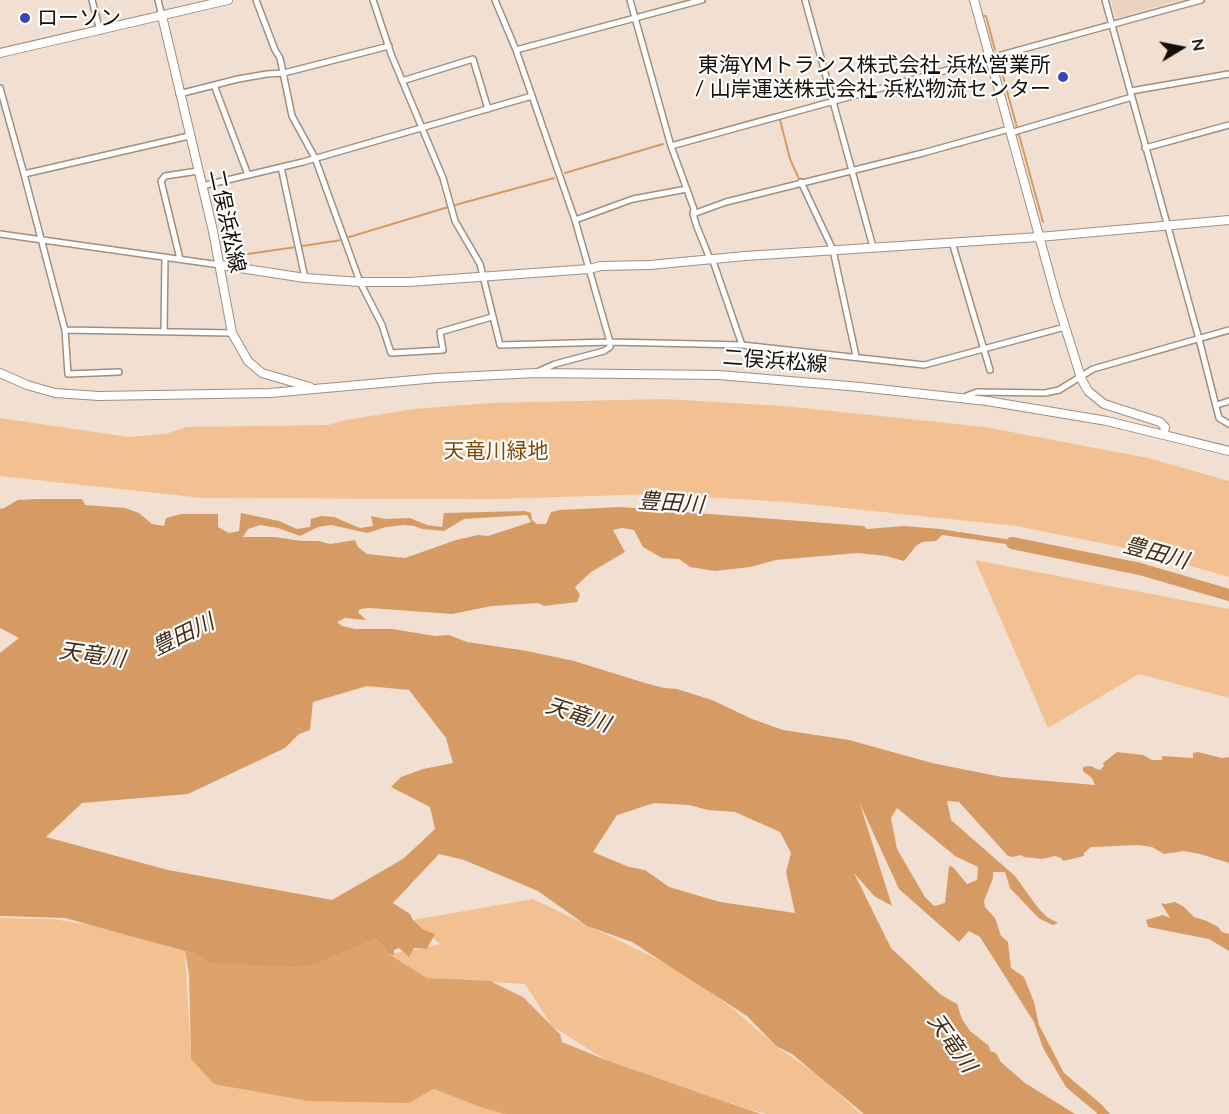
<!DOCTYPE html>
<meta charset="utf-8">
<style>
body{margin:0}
#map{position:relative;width:1229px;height:1114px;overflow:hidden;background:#f1e0d1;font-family:Lato,sans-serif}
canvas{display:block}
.north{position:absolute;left:1151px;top:18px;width:60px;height:60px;-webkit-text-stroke:4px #fff;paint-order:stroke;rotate:80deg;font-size:16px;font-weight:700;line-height:24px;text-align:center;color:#140e09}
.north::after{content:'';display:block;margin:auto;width:21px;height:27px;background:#140e09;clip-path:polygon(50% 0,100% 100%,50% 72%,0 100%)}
</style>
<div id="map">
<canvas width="1229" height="1114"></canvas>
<div class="north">N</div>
</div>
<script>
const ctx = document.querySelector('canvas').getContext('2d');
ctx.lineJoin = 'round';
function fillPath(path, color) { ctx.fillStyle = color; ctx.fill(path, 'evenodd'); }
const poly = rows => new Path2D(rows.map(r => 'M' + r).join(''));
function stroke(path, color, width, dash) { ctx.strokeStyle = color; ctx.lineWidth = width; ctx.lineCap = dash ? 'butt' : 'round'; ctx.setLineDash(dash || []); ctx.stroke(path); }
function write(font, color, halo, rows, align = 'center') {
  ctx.font = font + ' Lato,"Noto Sans JP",sans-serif'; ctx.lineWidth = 4.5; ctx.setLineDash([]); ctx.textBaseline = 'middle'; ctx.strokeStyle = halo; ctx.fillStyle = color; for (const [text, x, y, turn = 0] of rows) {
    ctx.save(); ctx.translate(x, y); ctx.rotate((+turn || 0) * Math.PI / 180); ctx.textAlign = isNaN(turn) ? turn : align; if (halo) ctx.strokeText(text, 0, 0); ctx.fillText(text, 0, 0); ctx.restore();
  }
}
const built = poly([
 [1111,0,1181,0,1116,18]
]);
const green = poly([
 [664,399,784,406,985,427,1148,458,1229,481,1229,577,1136,550,1016,526,787,502,654,494,497,499,203,498,0,476,0,418,129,437,166,434,186,427,328,425,346,420,413,409,492,403],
 [975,560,1229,609,1229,698,1139,674,1048,728],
 [533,899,678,969,732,1008,776,1046,819,1076,861,1114,767,1114,751,1110,606,1060,552,1026,525,984,427,978,389,954,421,949,440,944,413,920],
 [0,918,53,919,98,926,185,951,191,1059,409,1103,434,1089,509,1114,0,1114]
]);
const forest = poly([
 [376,938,389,954,427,978,490,981,523,997,560,1034,562,1042,606,1060,761,1114,506,1114,483,1108,434,1089,409,1103,308,1101,214,1084,191,1059,189,975,185,951,232,964]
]);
const water = poly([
 [36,499,82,499,85,505,125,508,139,513,152,524,164,526,166,518,181,514,218,514,218,527,229,533,239,531,241,513,279,521,297,529,310,527,311,519,321,516,334,517,360,528,373,526,371,516,385,519,410,518,427,525,442,527,444,513,525,511,531,513,532,520,537,524,546,524,551,512,560,510,620,507,864,526,867,529,904,526,940,529,1025,542,1027,547,942,535,936,541,922,542,916,546,904,561,886,556,858,553,776,560,750,567,715,571,690,567,679,559,662,558,643,547,634,530,622,528,613,530,625,552,591,572,575,587,580,595,577,602,544,606,538,603,492,606,452,614,369,608,360,609,358,612,366,620,345,618,337,622,342,626,355,629,392,629,435,636,449,635,467,642,527,651,574,661,645,683,664,688,677,689,712,700,752,719,783,730,849,740,932,763,1002,777,1095,785,1092,778,1083,771,1083,767,1090,766,1100,770,1104,766,1103,763,1117,752,1143,755,1152,760,1162,760,1162,756,1193,758,1193,753,1198,752,1222,758,1229,757,1229,863,1200,854,1184,851,1164,854,1152,847,1138,845,1091,847,1084,853,1084,856,1063,861,1061,858,1055,856,1042,859,1024,857,1021,855,1013,857,1008,856,959,802,947,801,951,820,1015,876,1038,908,1047,917,1058,923,1053,925,1040,919,1030,909,1010,888,1005,872,993,872,993,878,984,901,985,907,995,918,1001,936,1008,942,1011,968,1024,977,1034,1002,1039,1025,1064,1073,1101,1104,1110,1114,1098,1114,1066,1087,1043,1048,1034,1022,980,937,969,931,959,942,899,889,860,804,892,906,874,896,854,873,891,948,941,995,957,1004,962,1019,970,1031,989,1046,990,1051,996,1053,1001,1062,1025,1083,1075,1114,864,1114,792,1054,776,1046,747,1016,632,942,587,926,538,891,464,860,439,854,393,903,410,914,413,920,424,930,435,934,427,949,414,948,409,957,399,948,394,950,394,955,389,954,376,938,314,964,296,967,212,963,196,954,65,918,0,916,0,653,19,638,0,628,0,508,2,509,18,500],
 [527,515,531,522,488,536,478,535,456,540,405,558,367,554,358,547,355,540,330,544,319,541,302,541,275,537,243,537,248,529,260,525,278,528,300,536,318,527,331,525,367,533,386,527,404,525,414,526,422,529,444,531,464,519],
 [367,686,409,690,446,738,453,763,423,769,401,777,391,787,430,807,435,829,403,859,332,900,168,870,46,837,82,803,188,794,285,748,299,734,310,730,313,702],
 [654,803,689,805,708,810,735,812,780,832,791,853,786,872,795,913,720,902,669,887,645,870,629,867,593,852,617,815],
 [897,808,955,856,978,867,977,880,967,884,953,867,949,866,945,903,934,906,925,897,897,849,891,818],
 [1175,902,1184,907,1194,917,1207,921,1218,927,1222,932,1229,934,1229,951,1209,939,1148,927,1146,920,1163,915,1170,918,1161,903,1165,904]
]);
const stream = poly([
 [982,16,986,16,995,50],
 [999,62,1043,222],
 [780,120,790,159,799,179],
 [674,142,775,114],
 [951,148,963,145],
 [565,173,663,144],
 [346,238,455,205,554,178],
 [302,246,342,240],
 [227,257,296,247]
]);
const river = poly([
 [1012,543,1140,569,1229,595]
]);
const street = poly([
 [92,0,100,31],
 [158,0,162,16],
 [256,0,275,50,280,58,292,116,315,158,360,282,382,325,391,353,443,350,440,332,492,317],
 [373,0,391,54,443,178,455,221,480,264,500,345,610,342,742,345,924,365,1065,327],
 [495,0,516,50],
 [630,0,671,146,694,209,693,214,697,227,710,259,713,261,742,345],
 [805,0,873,247],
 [1105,0,1199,339,1219,418,1229,424],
 [402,81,473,59,488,109],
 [214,85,248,175],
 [0,88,24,174],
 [1131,91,1229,74],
 [179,94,238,79,267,74,284,73,389,46],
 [532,96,575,220,610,342,610,347,604,351,555,364,537,372],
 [1010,133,1132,97],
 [671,146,1201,0],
 [1145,148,1229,125],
 [281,167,305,278],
 [801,182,833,250,856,356],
 [202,186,303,162,532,96,516,50,702,0],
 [693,214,726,202,923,153,1009,129],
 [575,220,633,199,687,189],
 [0,234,220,265],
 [952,242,990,370],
 [180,259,161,181,165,176,198,171],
 [65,330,232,333],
 [164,331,165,257],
 [119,372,68,374,65,330,24,174,189,136],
 [964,397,977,392,1045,393,1059,390,1093,369,1229,330],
 [1217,405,1229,401]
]);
const secondary = poly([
 [974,0,1057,301,1081,378,1088,391,1104,404,1160,422,1165,427,1164,433],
 [162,16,213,231,232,333,248,361,262,373,310,387],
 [0,53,228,0],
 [220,265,305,278,360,282,409,282,589,269,601,266,650,265,745,256,1039,237,1229,220],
 [0,373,27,385,55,393,99,396,270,393,437,378,536,373,719,375,860,387,987,401,1107,421,1229,451]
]);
const markers = [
 [25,18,6,"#3a45b8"],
 [1063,77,6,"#3a45b8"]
];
const poiNames = [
 ["ローソン",37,18],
 ["東海YMトランス株式会社 浜松営業所",1051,65,"right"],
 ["/ 山岸運送株式会社 浜松物流センター",1051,89,"right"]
];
const streetNames = [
 ["二俣浜松線",227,221,78],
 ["二俣浜松線",775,361,4]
];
const parkNames = [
 ["天竜川緑地",496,451]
];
const waterNames = [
 ["豊田川",671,503,4],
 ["豊田川",1156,553,15],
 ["豊田川",183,635,-26],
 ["天竜川",92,655,8],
 ["天竜川",578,715,18],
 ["天竜川",952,1043,55]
];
fillPath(built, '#ead3bf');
fillPath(green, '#f3c092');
fillPath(forest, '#dea26c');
fillPath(water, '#d69b64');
stroke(stream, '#d69b64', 2);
stroke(river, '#d69b64', 12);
stroke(street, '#9f8f82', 8);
stroke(secondary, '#9f8f82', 10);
stroke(street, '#fff', 5);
stroke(secondary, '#fff', 8);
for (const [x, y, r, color] of markers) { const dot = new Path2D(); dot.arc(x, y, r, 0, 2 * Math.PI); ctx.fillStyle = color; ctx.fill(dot); stroke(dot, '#fff', 2); }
write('21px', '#140e09', '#fff', poiNames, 'left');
write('21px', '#140e09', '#fff', streetNames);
write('21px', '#804802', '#fff', parkNames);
write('italic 22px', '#452c14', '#fff', waterNames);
</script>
